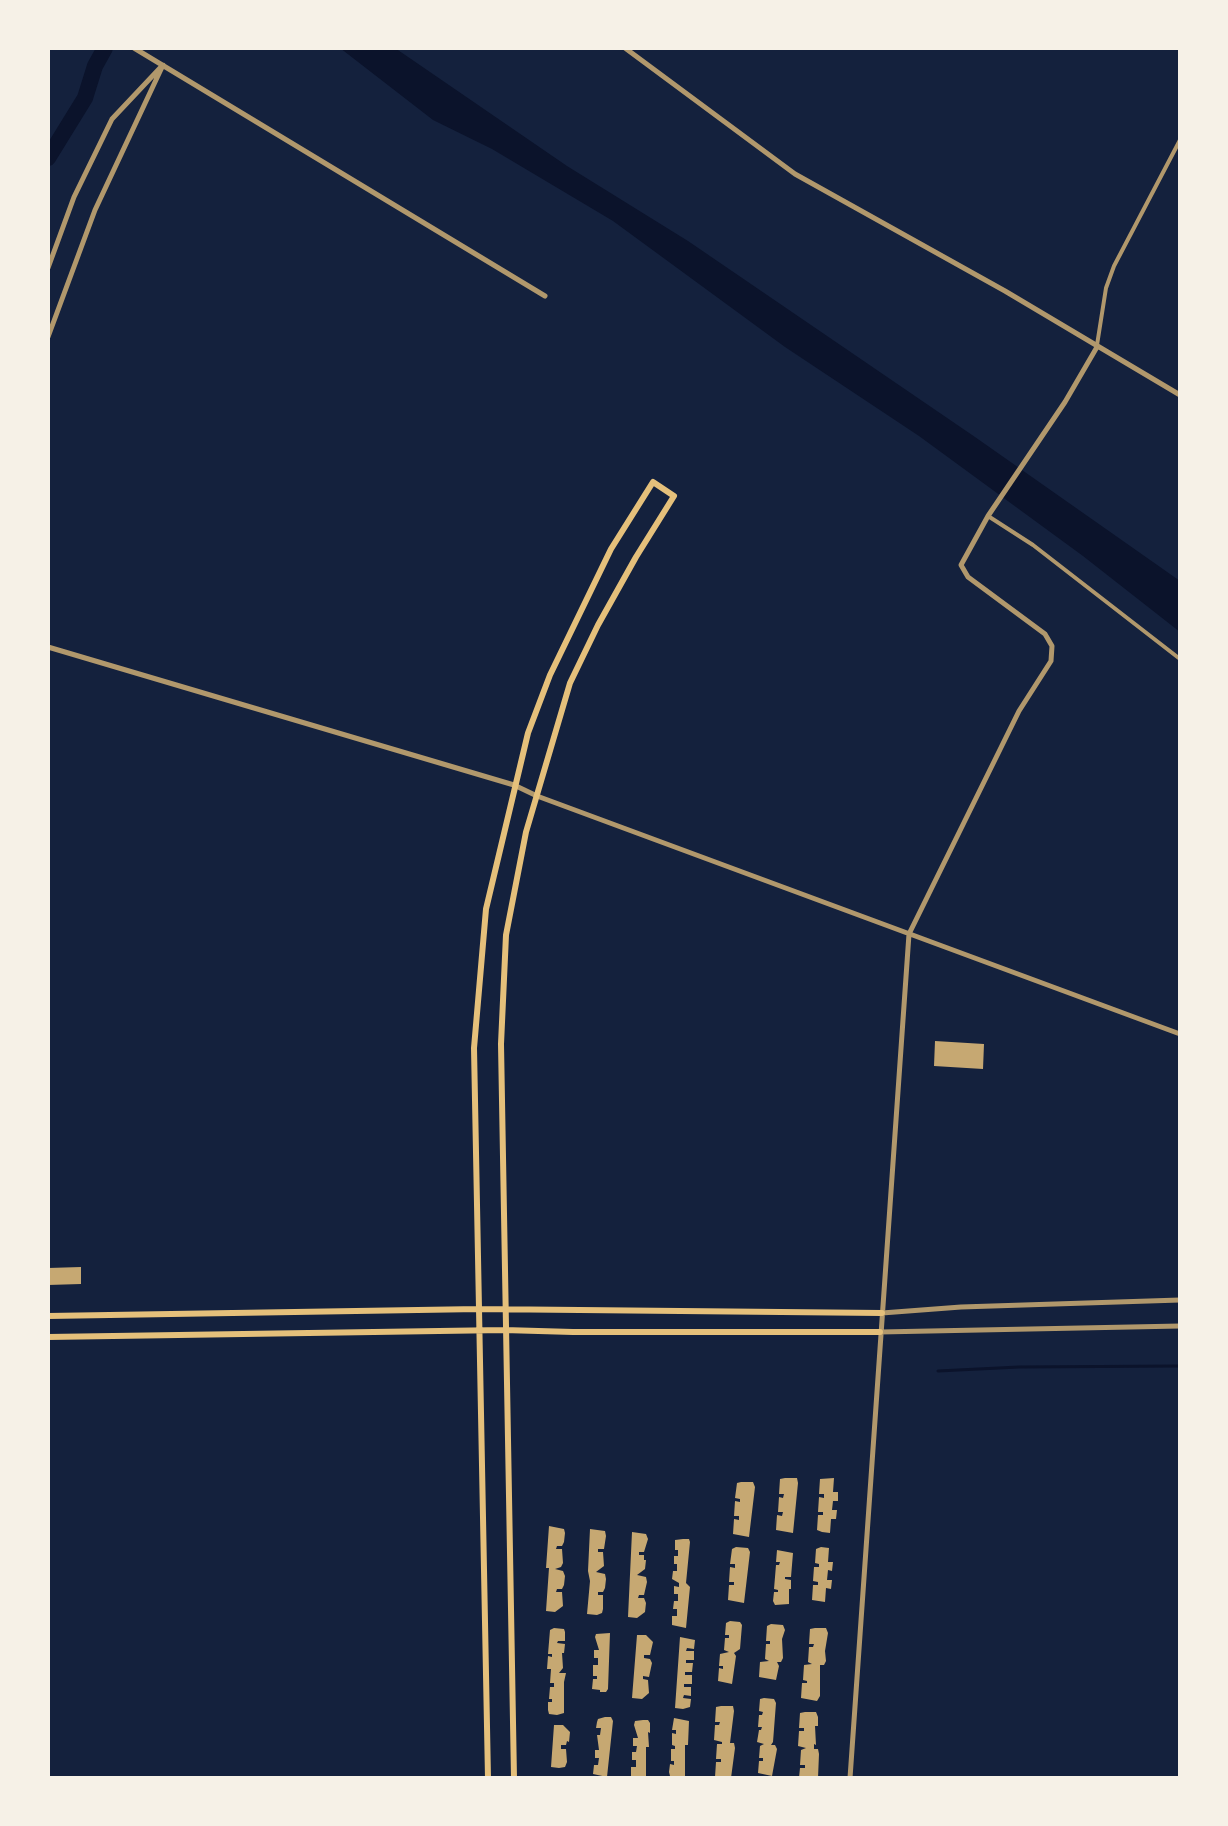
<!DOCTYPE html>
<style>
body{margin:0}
#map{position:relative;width:1228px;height:1826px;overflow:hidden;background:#14213d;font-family:Inter,sans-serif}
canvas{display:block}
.frame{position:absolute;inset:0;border:50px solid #f6f1e7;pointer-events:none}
</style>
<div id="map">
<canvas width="1228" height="1826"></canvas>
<div class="frame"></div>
</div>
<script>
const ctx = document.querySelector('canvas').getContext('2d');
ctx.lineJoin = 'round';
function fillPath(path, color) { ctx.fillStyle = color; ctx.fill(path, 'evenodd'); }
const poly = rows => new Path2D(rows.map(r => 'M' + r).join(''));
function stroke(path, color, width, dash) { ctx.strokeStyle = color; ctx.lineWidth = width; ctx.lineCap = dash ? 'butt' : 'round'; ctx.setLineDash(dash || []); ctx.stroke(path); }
const water = poly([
 [340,48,395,48,567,166,688,241,975,437,1180,581,1180,632,1083,556,919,436,785,347,613,221,492,149,433,120]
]);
const stream = poly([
 [938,1371,1019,1367,1180,1366]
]);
const river = poly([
 [48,158,85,98,95,66,105,48]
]);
const building = poly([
 [935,1041,984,1044,983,1069,934,1066],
 [81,1267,81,1284,48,1285,48,1268],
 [785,1478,797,1478,798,1483,793,1533,776,1530,777,1515,782,1516,783,1512,778,1512,779,1497,783,1498,784,1494,779,1494,780,1479],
 [834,1478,833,1492,838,1492,838,1501,833,1501,832,1510,837,1510,836,1519,831,1519,830,1533,822,1532,817,1530,818,1515,823,1515,823,1512,818,1512,819,1497,824,1498,824,1494,819,1494,820,1479],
 [741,1482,753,1482,755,1487,749,1537,733,1534,734,1519,739,1520,739,1516,734,1516,735,1501,740,1502,740,1499,735,1498,737,1483],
 [549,1526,564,1529,565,1533,564,1542,562,1546,557,1546,556,1549,562,1549,563,1563,561,1567,555,1569,563,1571,565,1576,564,1585,562,1589,557,1589,556,1592,562,1592,563,1606,555,1612,546,1611,549,1568,546,1568],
 [590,1529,605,1531,606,1536,604,1549,598,1549,598,1552,603,1552,604,1566,596,1572,605,1574,606,1579,605,1588,603,1592,598,1592,598,1595,603,1595,603,1609,602,1613,597,1615,587,1614,590,1581,588,1571],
 [632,1532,646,1534,648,1539,644,1552,639,1552,639,1555,644,1555,644,1560,646,1560,645,1569,637,1575,646,1577,647,1582,644,1595,639,1595,638,1598,644,1598,646,1603,645,1612,637,1618,628,1617],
 [683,1539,689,1539,690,1542,686,1583,690,1587,686,1628,672,1625,672,1616,677,1616,677,1609,673,1609,674,1601,678,1601,678,1594,674,1594,674,1586,679,1587,679,1583,672,1579,673,1571,677,1571,677,1564,674,1564,674,1556,678,1556,678,1550,675,1550,675,1540],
 [736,1547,748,1548,750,1552,744,1603,728,1600,729,1585,734,1585,734,1582,729,1582,730,1567,735,1568,735,1564,730,1564,732,1549],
 [821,1547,829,1548,828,1562,833,1562,832,1571,828,1570,827,1580,832,1580,831,1589,826,1588,825,1602,812,1600,813,1585,818,1585,818,1582,813,1581,814,1567,819,1567,819,1564,815,1563,816,1549],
 [777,1550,793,1553,791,1577,785,1577,785,1579,791,1580,791,1589,789,1589,789,1604,775,1605,773,1601,774,1592,778,1592,778,1590,774,1589,776,1565,779,1565,780,1562,776,1562],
 [730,1621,740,1622,742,1625,740,1649,734,1653,736,1656,732,1684,718,1681,719,1668,723,1669,723,1666,719,1666,720,1654,729,1652,724,1650,725,1638,729,1638,729,1635,725,1635,726,1623],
 [771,1624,783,1625,785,1630,782,1639,783,1658,781,1662,777,1662,779,1666,776,1680,759,1677,760,1662,769,1661,765,1659,766,1644,770,1644,770,1641,766,1641,767,1626],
 [554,1628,564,1629,565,1632,565,1641,558,1641,557,1643,565,1644,564,1653,562,1653,563,1668,559,1673,566,1673,564,1682,564,1713,557,1715,549,1714,548,1710,548,1702,552,1702,552,1699,549,1699,550,1687,554,1687,554,1683,550,1683,551,1669,547,1669,548,1656,552,1657,552,1654,548,1654,550,1630],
 [815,1628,826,1628,828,1633,825,1651,826,1661,824,1665,820,1665,820,1696,817,1701,801,1698,802,1683,807,1683,807,1681,803,1680,804,1665,812,1664,808,1662,809,1647,813,1647,814,1644,809,1644,810,1629],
 [610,1633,608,1689,606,1692,600,1692,600,1690,592,1689,593,1679,597,1679,597,1676,593,1676,593,1665,598,1665,598,1658,594,1658,594,1650,599,1650,595,1637,596,1634],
 [637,1635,646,1635,653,1642,650,1655,644,1655,644,1658,650,1659,652,1663,649,1677,643,1676,643,1679,648,1680,649,1693,642,1699,632,1698],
 [680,1637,695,1640,694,1649,687,1648,686,1651,694,1651,694,1660,686,1660,686,1663,693,1663,692,1672,685,1672,685,1675,692,1675,692,1684,684,1684,684,1687,691,1687,691,1696,684,1695,683,1698,691,1699,690,1707,683,1709,675,1708],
 [764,1698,774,1699,776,1703,773,1742,771,1745,775,1745,777,1749,772,1776,758,1773,759,1761,763,1761,763,1758,759,1758,760,1746,764,1744,757,1742,759,1730,761,1730,762,1727,758,1727,759,1715,762,1715,763,1712,759,1711,760,1699],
 [721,1706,733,1706,734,1711,730,1743,734,1743,735,1748,731,1778,715,1777,716,1762,721,1762,721,1759,716,1759,717,1744,722,1744,722,1742,714,1740,715,1725,719,1725,720,1722,715,1722,716,1707],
 [805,1712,816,1712,818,1717,818,1726,815,1726,816,1745,814,1744,814,1749,818,1749,819,1754,818,1778,799,1778,800,1768,805,1768,805,1765,800,1765,801,1750,806,1748,798,1746,799,1731,804,1731,804,1728,799,1728,800,1713],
 [605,1717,611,1717,613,1721,607,1777,593,1774,594,1765,598,1765,599,1758,595,1758,595,1750,599,1750,597,1735,600,1735,601,1728,596,1728,597,1722,598,1719],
 [674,1718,689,1721,688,1745,685,1745,685,1776,678,1777,670,1776,669,1772,670,1764,674,1765,674,1761,671,1761,671,1749,675,1749,675,1746,672,1745,672,1733,676,1734,676,1730,672,1730],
 [643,1720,648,1720,650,1723,650,1733,648,1732,649,1747,646,1747,646,1777,631,1777,631,1767,636,1767,636,1760,632,1760,632,1752,636,1752,637,1746,633,1746,633,1738,638,1738,634,1725,635,1721],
 [554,1725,563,1725,570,1732,569,1742,567,1741,566,1745,561,1745,561,1749,566,1749,567,1762,565,1767,559,1768,551,1767]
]);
const minor = poly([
 [1097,345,1106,288,1114,266,1180,140],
 [988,516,1033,545,1180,659]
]);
const tertiary = poly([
 [134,48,545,296],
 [625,48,795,174,1005,291,1180,395],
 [48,268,74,197,112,119,160,68],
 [48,337,95,210,163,65],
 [48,647,514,785,537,796,1180,1034],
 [882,1313,961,1307,1180,1300],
 [880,1332,1180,1326],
 [850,1778,909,934,1019,711,1051,661,1052,646,1045,634,968,577,961,565,988,516,1065,402,1097,347]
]);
const secondary = poly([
 [48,1316,479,1309,882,1313],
 [48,1337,504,1330,573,1332,880,1332],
 [488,1778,474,1048,486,909,528,733,550,675,611,549,653,482,674,496,636,557,598,625,570,683,526,832,506,935,501,1044,514,1778]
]);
fillPath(water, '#0b132b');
stroke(stream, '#0b132b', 3);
stroke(river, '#0b132b', 16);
fillPath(building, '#c6a872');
stroke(minor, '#b1986c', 4);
stroke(tertiary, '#b1986c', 5);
stroke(secondary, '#e5c07b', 6);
</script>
